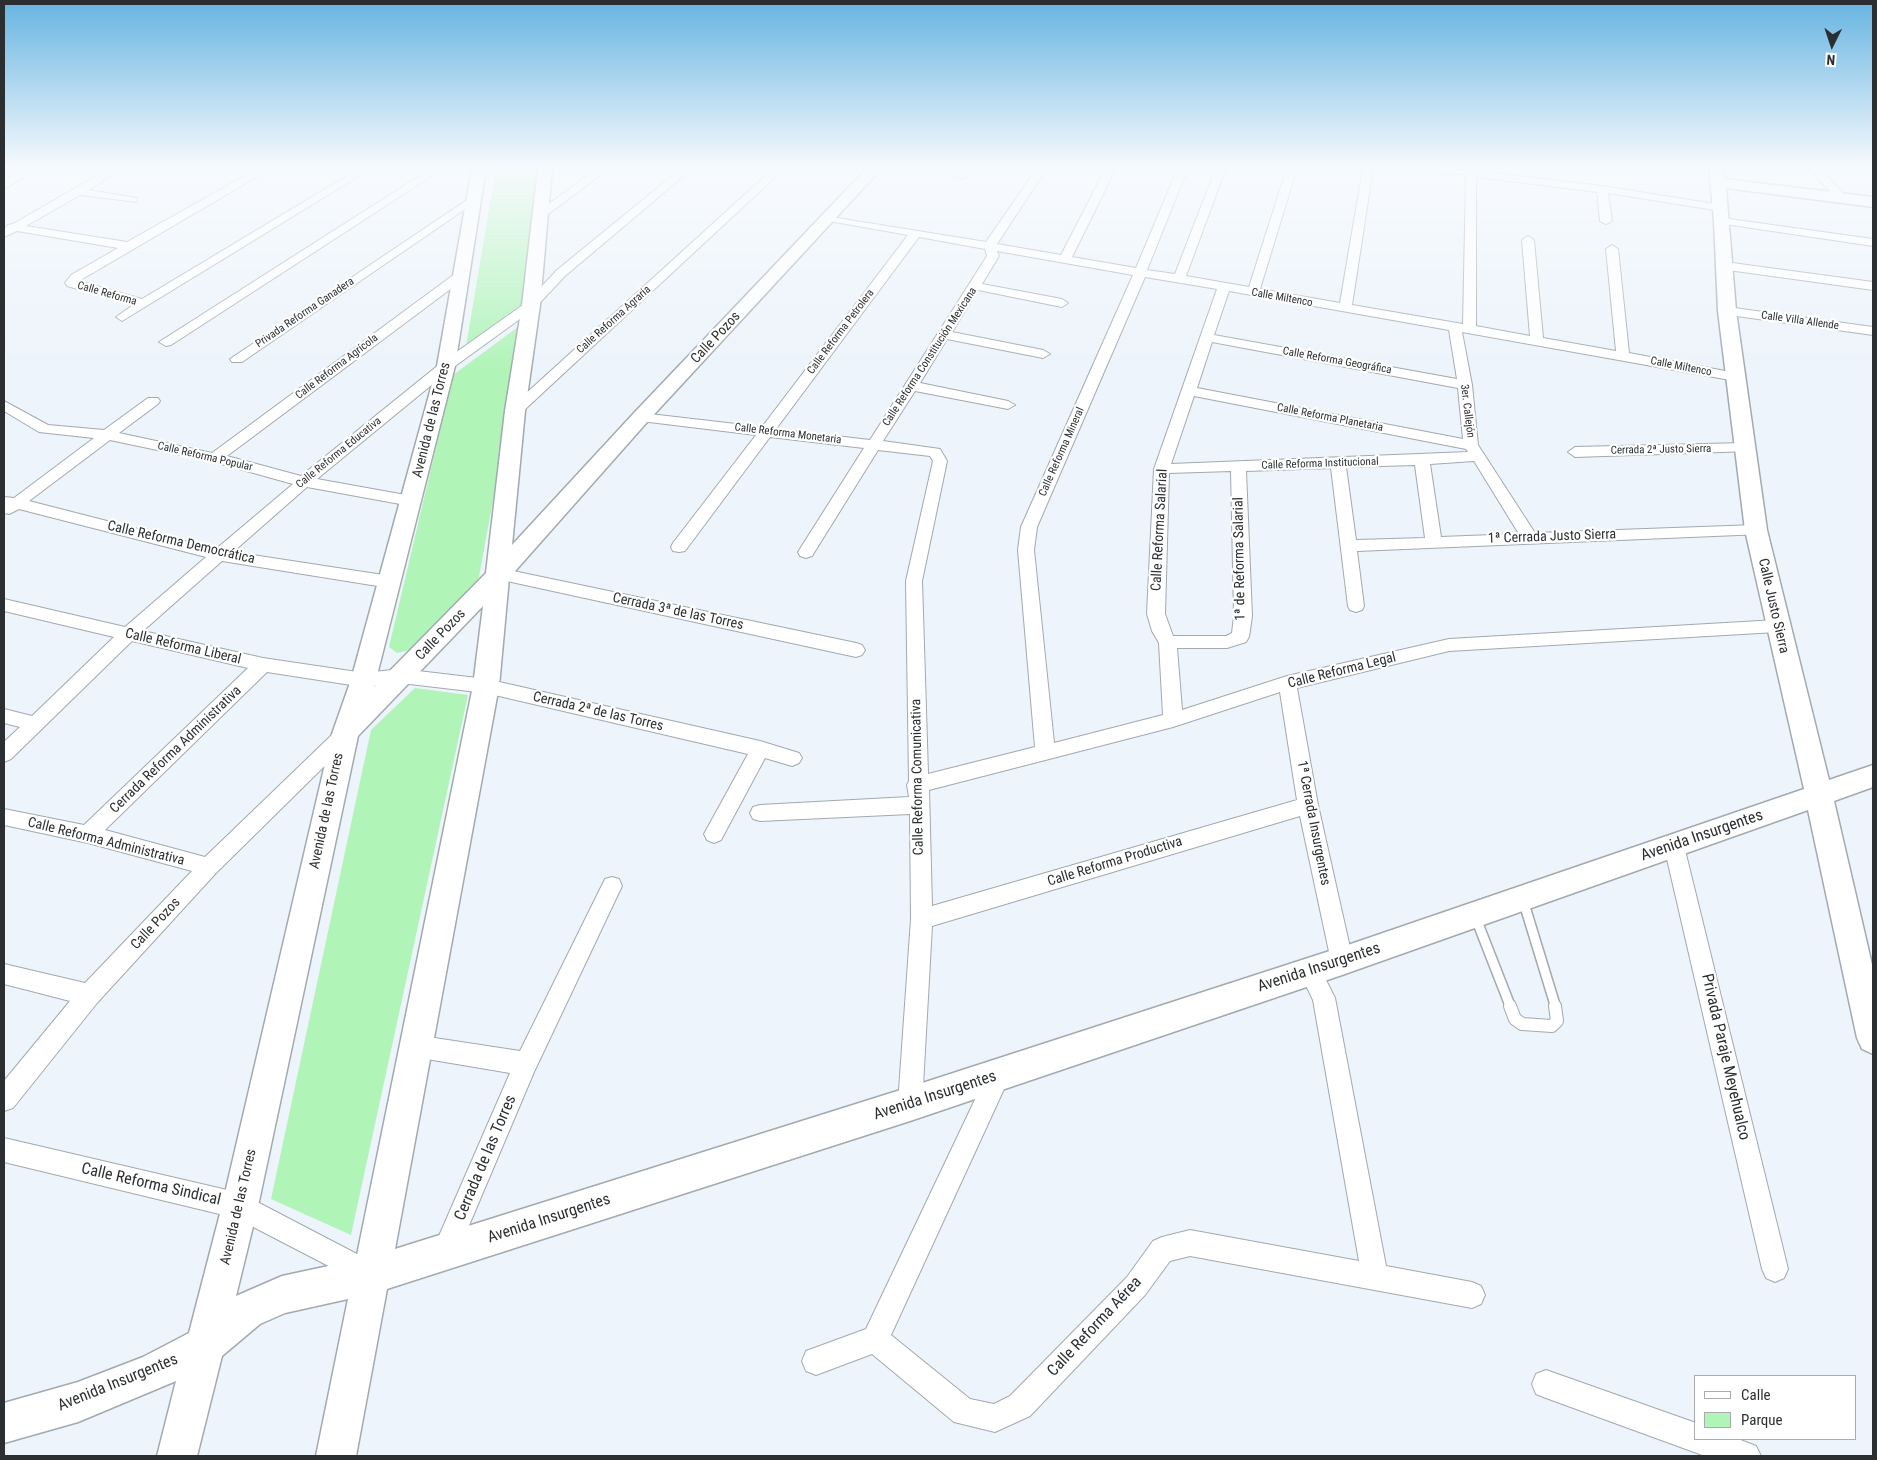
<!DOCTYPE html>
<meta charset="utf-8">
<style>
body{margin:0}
#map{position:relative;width:1877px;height:1460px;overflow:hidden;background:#edf4fb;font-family:"Roboto Condensed",sans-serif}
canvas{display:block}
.frame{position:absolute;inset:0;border:5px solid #2c2f31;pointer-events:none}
.legend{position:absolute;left:1694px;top:1375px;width:162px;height:65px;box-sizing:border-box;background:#fff;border:1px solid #abacad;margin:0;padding:6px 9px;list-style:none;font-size:15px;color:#2c2f31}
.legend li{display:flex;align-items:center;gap:10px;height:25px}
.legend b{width:25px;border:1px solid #abacad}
.north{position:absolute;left:1807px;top:20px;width:50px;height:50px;-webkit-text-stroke:4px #fff;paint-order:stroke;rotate:184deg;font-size:14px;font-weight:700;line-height:20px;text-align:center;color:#2c2f31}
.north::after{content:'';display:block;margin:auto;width:18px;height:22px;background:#2c2f31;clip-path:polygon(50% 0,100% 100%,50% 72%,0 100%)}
</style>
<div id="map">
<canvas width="1877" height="1460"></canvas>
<div class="frame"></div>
<ul class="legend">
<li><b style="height:6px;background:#fff"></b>Calle</li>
<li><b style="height:14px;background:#b0f4b8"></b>Parque</li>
</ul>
<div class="north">N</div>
</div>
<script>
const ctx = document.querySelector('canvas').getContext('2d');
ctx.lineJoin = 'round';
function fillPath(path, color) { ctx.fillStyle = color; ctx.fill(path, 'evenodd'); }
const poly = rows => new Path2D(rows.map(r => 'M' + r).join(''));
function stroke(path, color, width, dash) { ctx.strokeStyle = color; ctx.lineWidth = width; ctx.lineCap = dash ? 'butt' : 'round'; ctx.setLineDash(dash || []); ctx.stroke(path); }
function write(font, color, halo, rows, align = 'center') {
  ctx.font = font + ' "Roboto Condensed",sans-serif'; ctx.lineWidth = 4.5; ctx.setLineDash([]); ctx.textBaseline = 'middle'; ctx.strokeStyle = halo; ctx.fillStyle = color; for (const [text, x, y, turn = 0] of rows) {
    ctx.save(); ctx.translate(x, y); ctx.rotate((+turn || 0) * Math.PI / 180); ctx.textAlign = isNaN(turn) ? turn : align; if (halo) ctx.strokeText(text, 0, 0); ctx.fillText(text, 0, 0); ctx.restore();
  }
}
const green = poly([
 [496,168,537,168,526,303,466,346],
 [526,321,478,582,411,650,397,653,389,647,453,375],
 [415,688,468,695,351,1235,271,1199,371,730]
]);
const laneFar1 = poly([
 [1523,900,1556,1008],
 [1475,916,1511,1008]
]);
const lane = poly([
 [1510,1006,1515,1019,1522,1024,1552,1026,1557,1021,1555,1006]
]);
const street = poly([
 [22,168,32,168,29,174,4,189,4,181,22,168],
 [110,168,123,168,89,190,137,198,137,202,80,195,26,226,127,242,259,168,272,168,79,281,142,299,360,168,372,168,122,321,116,317,133,305,67,286,65,283,71,275,118,248,17,231,4,237,4,229,8,225,13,224,110,168],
 [182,168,205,168,206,170,201,173,183,170,182,168],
 [432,168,444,168,171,345,166,346,159,342,432,168],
 [598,168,610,168,543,218,535,218,535,214,598,168],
 [682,168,693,168,565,276,535,308,451,369,317,479,411,496,419,501,416,505,411,506,307,487,233,552,390,576,396,578,398,582,396,586,390,588,222,561,143,631,263,658,364,673,401,669,486,679,760,741,799,753,802,758,799,763,792,766,765,758,721,840,714,843,707,840,704,834,748,754,486,693,401,683,364,687,267,672,105,830,205,857,338,729,345,727,352,729,354,734,352,739,216,873,97,1003,13,1108,4,1111,4,1081,70,1001,4,984,4,964,85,983,192,871,88,843,4,825,4,809,84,825,248,668,132,641,11,759,4,762,4,742,20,727,4,723,4,709,32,716,114,637,4,611,4,599,125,627,206,557,19,509,9,514,4,513,4,497,14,498,94,438,39,432,4,411,4,401,48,425,104,430,148,398,158,398,160,401,158,404,119,433,212,453,456,273,464,273,466,276,464,279,227,456,301,476,441,363,527,302,557,270,682,168],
 [110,440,214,462,293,484,216,549,29,501,110,440],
 [774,168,785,168,520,414,510,414,508,411,510,408,774,168],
 [961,168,971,168,965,178,961,179,956,176,961,168],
 [1037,168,1047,168,997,244,1061,255,1106,168,1116,168,1072,257,1136,268,1178,168,1188,168,1147,270,1175,274,1216,168,1226,168,1186,276,1249,287,1287,168,1297,168,1260,289,1340,303,1363,168,1373,168,1352,305,1463,324,1466,176,1426,171,1421,168,1452,168,1602,186,1721,205,1727,208,1721,211,1608,193,1612,221,1606,224,1600,221,1597,192,1476,177,1476,326,1530,336,1522,240,1528,236,1534,240,1543,338,1616,351,1606,249,1612,245,1618,249,1629,353,1736,373,1743,377,1741,380,1736,381,1462,332,1472,385,1478,445,1535,533,1756,525,1762,526,1764,530,1762,534,1357,551,1364,606,1362,610,1356,612,1350,610,1348,606,1331,468,1246,471,1252,616,1249,637,1246,642,1227,648,1177,648,1182,710,1287,676,1449,639,1777,620,1783,622,1786,626,1783,630,1777,632,1449,651,1297,688,1318,805,1353,961,1350,968,1342,971,1334,968,1331,961,1300,816,932,926,922,1104,919,1113,910,1116,901,1113,898,1104,911,919,910,814,760,821,753,819,750,813,753,807,760,805,909,797,907,785,909,781,906,581,933,461,930,456,878,450,812,556,806,558,800,556,798,552,864,448,770,437,685,551,679,552,673,551,671,547,673,543,756,435,641,421,634,417,641,413,762,427,908,235,829,221,823,218,825,216,986,242,1037,168],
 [919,237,985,249,987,256,870,440,776,429,919,237],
 [997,251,1133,275,1021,527,1018,550,1035,747,928,774,922,581,947,461,940,449,883,441,915,391,1008,409,1015,405,1008,401,920,383,947,339,1043,358,1050,354,1043,350,952,332,978,290,1062,307,1068,303,1062,299,982,284,999,256,997,251],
 [1145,277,1217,289,1154,469,1147,614,1152,631,1159,643,1163,715,1054,743,1034,550,1037,527,1145,277],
 [1229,291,1449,330,1457,379,1214,335,1229,291],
 [1212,342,1458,388,1463,439,1197,388,1212,342],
 [1194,396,1466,449,1468,452,1171,464,1194,396],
 [1474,461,1519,534,1441,537,1430,464,1474,461],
 [1415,465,1425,538,1356,540,1346,467,1415,465],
 [1231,471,1234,616,1232,633,1226,636,1173,636,1165,614,1169,473,1231,471],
 [1280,692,1297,800,932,906,929,790,1173,727,1280,692],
 [1808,168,1819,168,1847,197,1847,201,1839,201,1808,168],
 [1831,168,1873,168,1873,171,1836,171,1831,168],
 [473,196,479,199,477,201,242,362,232,362,230,359,473,196],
 [1722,218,1873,239,1873,246,1718,223,1718,219,1722,218],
 [1725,262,1873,282,1873,290,1721,269,1719,266,1721,263,1725,262],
 [1727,307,1873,327,1873,335,1722,314,1721,311,1722,308,1727,307],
 [1746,443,1753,448,1751,451,1575,457,1568,452,1575,447,1746,443],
 [499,568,856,643,862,645,865,650,862,655,856,657,493,578,491,574,493,570,499,568],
 [1674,837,1681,840,1684,846,1788,1269,1784,1278,1775,1282,1766,1278,1762,1269,1664,846,1667,840,1674,837],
 [612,877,619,879,622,886,534,1072,454,1261,445,1265,436,1261,432,1252,510,1073,415,1057,407,1054,403,1046,407,1038,415,1035,520,1051,605,879,612,877],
 [1310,961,1318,964,1335,998,1386,1266,1472,1282,1481,1286,1485,1295,1481,1304,1472,1308,1190,1256,1170,1261,1145,1295,1030,1416,995,1432,954,1422,872,1354,816,1375,806,1371,802,1361,806,1351,866,1329,990,1068,998,1064,1006,1068,1010,1076,891,1335,970,1399,994,1404,1010,1396,1127,1277,1153,1241,1162,1237,1190,1230,1359,1261,1313,1000,1299,971,1302,964,1310,961],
 [4,1138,240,1193,378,1265,382,1274,378,1283,369,1287,236,1218,4,1162,4,1138],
 [1546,1370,1696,1423,1696,1439,1738,1439,1756,1446,1761,1456,1705,1456,1546,1398,1536,1394,1532,1384,1536,1374,1546,1370]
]);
const secondary = poly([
 [472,168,486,168,455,366,374,687,486,573,505,411,522,305,538,168,552,168,540,305,525,411,512,545,634,413,867,168,882,168,648,421,509,578,499,686,395,1249,910,1087,1342,947,1804,789,1745,530,1718,311,1714,221,1709,168,1723,168,1725,179,1873,197,1873,207,1726,188,1736,311,1767,530,1829,780,1873,765,1873,787,1834,801,1873,969,1873,1054,1862,1049,1857,1038,1808,810,1342,975,910,1121,387,1289,356,1456,316,1456,348,1299,285,1313,260,1324,222,1356,197,1456,157,1456,176,1381,78,1422,4,1443,4,1403,78,1382,143,1357,189,1333,222,1206,332,734,351,680,437,366,472,168],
 [483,606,473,686,356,1260,282,1276,236,1296,258,1206,358,736,483,606]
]);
const farStreetnames = [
 ["Calle Reforma",107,294,16],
 ["Calle Miltenco",1282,298,10],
 ["Privada Reforma Ganadera",305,313,-34],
 ["Calle Reforma Agraria",614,320,-42],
 ["Calle Villa Allende",1800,321,8],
 ["Calle Reforma Petrolera",841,332,-53],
 ["Calle Reforma Constitución Mexicana",930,357,-57],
 ["Calle Reforma Geográfica",1337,361,10],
 ["Calle Reforma Agrícola",337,367,-37],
 ["Calle Miltenco",1681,367,11],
 ["3er. Callejón",1467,411,83],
 ["Calle Reforma Planetaria",1330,418,11],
 ["Calle Reforma Monetaria",788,434,7],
 ["Cerrada 2ª Justo Sierra",1661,450,-1],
 ["Calle Reforma Mineral",1062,452,-66],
 ["Calle Reforma Educativa",339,453,-39],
 ["Calle Reforma Popular",205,457,13],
 ["Calle Reforma Institucional",1320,464,-2]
];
const streetNames = [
 ["Calle Pozos",716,338,-47],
 ["Avenida de las Torres",432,420,-76],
 ["Calle Reforma Salarial",1160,530,-87],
 ["1ª Cerrada Justo Sierra",1552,537,-2],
 ["Calle Reforma Democrática",181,543,13],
 ["1ª de Reforma Salarial",1240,559,-91],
 ["Calle Justo Sierra",1773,606,77],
 ["Cerrada 3ª de las Torres",678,612,12],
 ["Calle Pozos",441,635,-46],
 ["Calle Reforma Liberal",183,647,13],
 ["Calle Reforma Legal",1342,671,-14],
 ["Cerrada 2ª de las Torres",598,712,13],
 ["Cerrada Reforma Administrativa",176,750,-44],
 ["Calle Reforma Comunicativa",918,777,-91],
 ["Avenida de las Torres",327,811,-78],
 ["1ª Cerrada Insurgentes",1313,823,79],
 ["Calle Reforma Administrativa",106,842,14],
 ["Calle Reforma Productiva",1115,862,-17],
 ["Calle Pozos",156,924,-47],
 ["Avenida de las Torres",239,1207,-77]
];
const nearStreetnames = [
 ["Avenida Insurgentes",1702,836,-19],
 ["Avenida Insurgentes",1319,968,-18],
 ["Privada Paraje Meyehualco",1725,1057,77],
 ["Avenida Insurgentes",935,1096,-18],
 ["Cerrada de las Torres",486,1158,-67],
 ["Calle Reforma Sindical",151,1185,13],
 ["Avenida Insurgentes",549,1219,-18],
 ["Calle Reforma Aérea",1095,1327,-47],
 ["Avenida Insurgentes",118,1383,-22]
];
fillPath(green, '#b0f4b8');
stroke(laneFar1, '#a2a9af', 12);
stroke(lane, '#a2a9af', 14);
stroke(street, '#a2a9af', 2);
stroke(secondary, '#a2a9af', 3);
stroke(laneFar1, '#fff', 9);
stroke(lane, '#fff', 12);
fillPath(street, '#fff');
fillPath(secondary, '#fff');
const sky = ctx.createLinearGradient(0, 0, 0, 372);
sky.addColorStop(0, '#66b4e1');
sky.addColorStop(0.45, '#f7fafd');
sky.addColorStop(1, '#f7fafd00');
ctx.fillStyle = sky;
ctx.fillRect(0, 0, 1877, 372);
write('11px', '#2c2f31', '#fff', farStreetnames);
write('14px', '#2c2f31', '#fff', streetNames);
write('16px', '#2c2f31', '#fff', nearStreetnames);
</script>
